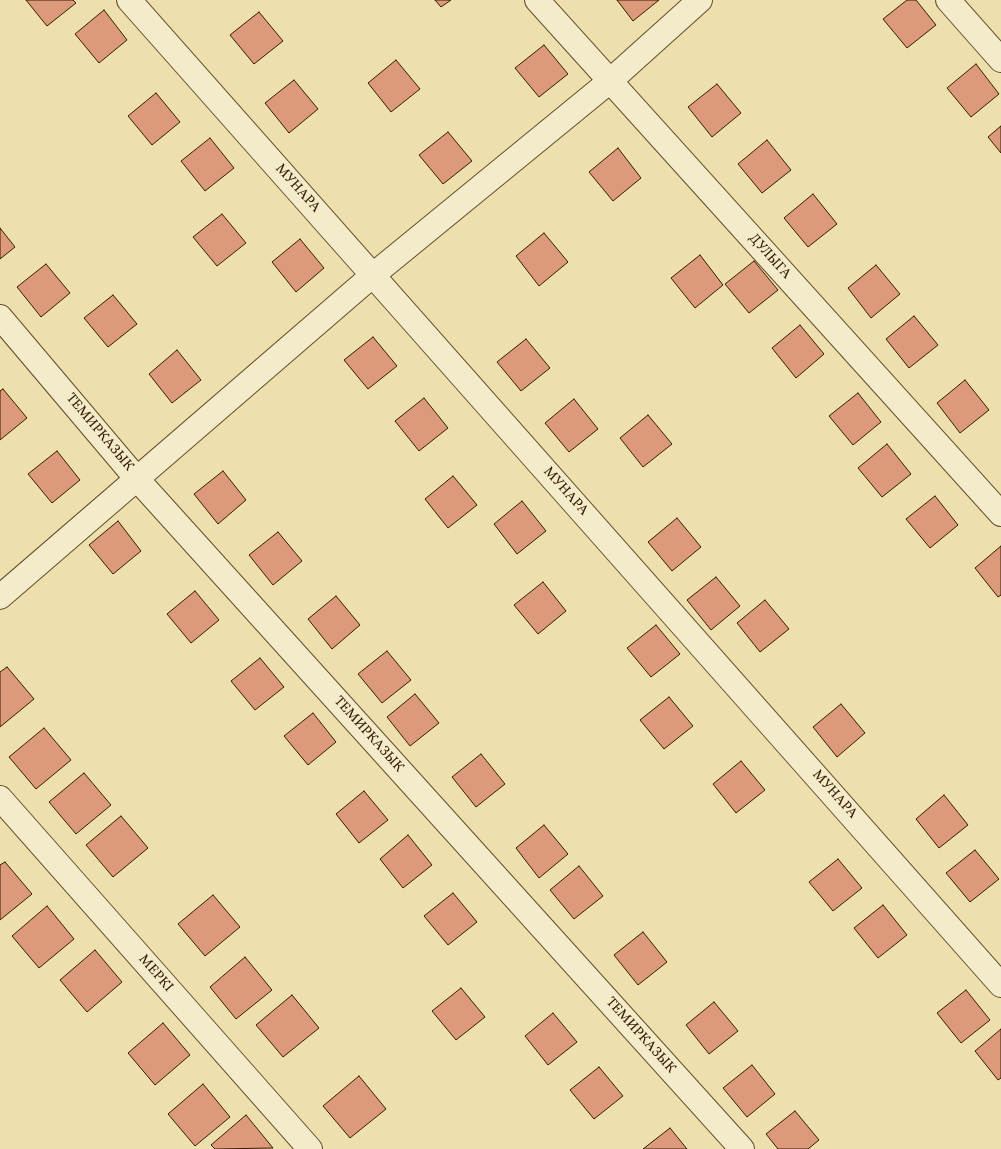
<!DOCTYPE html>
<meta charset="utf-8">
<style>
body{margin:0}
canvas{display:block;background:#eee0ad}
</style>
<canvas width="1001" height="1149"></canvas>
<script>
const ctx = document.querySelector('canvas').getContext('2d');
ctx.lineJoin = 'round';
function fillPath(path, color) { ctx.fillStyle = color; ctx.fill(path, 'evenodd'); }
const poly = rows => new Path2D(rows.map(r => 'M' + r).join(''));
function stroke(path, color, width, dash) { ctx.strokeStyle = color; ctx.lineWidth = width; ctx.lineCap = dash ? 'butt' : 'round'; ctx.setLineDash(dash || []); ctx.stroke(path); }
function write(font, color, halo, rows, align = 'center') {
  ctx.font = font + ' Vollkorn,serif'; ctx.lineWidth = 4; ctx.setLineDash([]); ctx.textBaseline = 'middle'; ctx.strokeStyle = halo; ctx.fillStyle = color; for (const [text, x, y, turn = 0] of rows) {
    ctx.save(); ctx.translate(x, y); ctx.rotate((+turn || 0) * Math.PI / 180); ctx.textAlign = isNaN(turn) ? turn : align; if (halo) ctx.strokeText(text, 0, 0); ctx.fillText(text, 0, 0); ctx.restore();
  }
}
const building = poly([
 [26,0,73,0,76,3,47,26,26,0],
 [435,0,451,0,441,7,435,0],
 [617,0,659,0,633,21,617,0],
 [907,0,916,0,936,25,907,48,883,19,907,0],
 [104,10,127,40,99,63,75,34,104,10],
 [259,12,283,41,254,64,230,35,259,12],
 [544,45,568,74,539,97,515,68,544,45],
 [396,60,420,89,391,112,368,83,396,60],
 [976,64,999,94,971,117,947,88,976,64],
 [294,80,318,109,289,133,265,103,294,80],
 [717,84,741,113,712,137,688,107,717,84],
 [156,93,180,122,152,145,128,116,156,93],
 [1001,126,1001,153,988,137,1001,126],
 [448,132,472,161,443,184,419,155,448,132],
 [210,138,234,168,205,191,181,161,210,138],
 [767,140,791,170,762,193,738,164,767,140],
 [618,148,641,178,613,201,589,172,618,148],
 [813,194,837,224,808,247,784,218,813,194],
 [222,214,246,243,217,266,193,237,222,214],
 [0,228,15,247,0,259,0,228],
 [544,233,568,262,539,286,516,256,544,233],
 [300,239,324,268,296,292,272,262,300,239],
 [700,255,723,285,695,308,671,278,700,255],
 [754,261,778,290,749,313,725,284,754,261],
 [46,264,70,293,41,317,17,287,46,264],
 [876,265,900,294,871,318,848,288,876,265],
 [113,295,137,324,108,347,84,318,113,295],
 [914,316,938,345,909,368,886,339,914,316],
 [800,325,824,354,796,378,772,348,800,325],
 [373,337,397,366,368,389,344,360,373,337],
 [526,339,550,368,521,391,497,362,526,339],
 [177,350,201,380,172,403,149,374,177,350],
 [965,380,989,410,960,433,937,403,965,380],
 [3,389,27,418,0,440,0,391,3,389],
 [858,393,881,422,853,445,829,416,858,393],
 [424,398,448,428,419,451,395,421,424,398],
 [574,399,598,429,569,452,545,423,574,399],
 [648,415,672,444,643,467,620,438,648,415],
 [887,444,911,474,882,497,858,468,887,444],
 [57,451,80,480,52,503,28,474,57,451],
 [223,471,246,500,218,524,194,494,223,471],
 [453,476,477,505,448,528,425,499,453,476],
 [935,496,958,525,930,548,906,519,935,496],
 [522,501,546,531,517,554,494,524,522,501],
 [677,518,701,547,672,571,648,542,677,518],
 [118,521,141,551,113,574,89,545,118,521],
 [278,532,302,561,273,585,249,555,278,532],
 [1001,546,1001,595,998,597,975,568,1001,546],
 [716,577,740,606,711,630,687,600,716,577],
 [543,582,566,611,538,634,514,605,543,582],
 [195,591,219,620,191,643,167,614,195,591],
 [336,596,360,625,332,649,308,619,336,596],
 [765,600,789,629,760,652,737,623,765,600],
 [656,625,680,654,651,677,627,648,656,625],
 [387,651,411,680,382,703,358,674,387,651],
 [260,658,284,687,255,710,231,681,260,658],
 [7,667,34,699,0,727,0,672,7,667],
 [415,694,439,723,410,746,387,717,415,694],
 [669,697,693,726,664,749,640,720,669,697],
 [841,704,865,733,837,757,813,727,841,704],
 [313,713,336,742,308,765,284,736,313,713],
 [44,728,71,760,36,789,9,757,44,728],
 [481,754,505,784,476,807,452,777,481,754],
 [741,761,765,790,736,813,713,784,741,761],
 [84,773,111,805,76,834,49,802,84,773],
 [364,791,388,820,359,843,336,814,364,791],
 [944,795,968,825,939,848,916,819,944,795],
 [121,816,148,848,113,877,86,845,121,816],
 [544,825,568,854,539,878,516,848,544,825],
 [408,835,432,865,403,888,380,859,408,835],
 [975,850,999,879,970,902,946,873,975,850],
 [838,859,862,888,833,911,809,882,838,859],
 [5,862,32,894,0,920,0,865,5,862],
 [579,866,603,896,574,919,550,890,579,866],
 [453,893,477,922,448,945,424,916,453,893],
 [213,895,240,927,205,956,178,924,213,895],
 [883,905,907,935,878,958,854,928,883,905],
 [47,906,74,939,39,968,12,936,47,906],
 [643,932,667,962,638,985,614,955,643,932],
 [95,950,122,982,87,1012,60,980,95,950],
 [245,957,272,990,236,1019,210,987,245,957],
 [461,988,485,1017,456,1040,432,1011,461,988],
 [966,990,990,1020,961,1043,937,1013,966,990],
 [292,995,319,1028,283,1057,256,1025,292,995],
 [714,1002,738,1031,709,1054,686,1025,714,1002],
 [553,1013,577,1042,548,1065,525,1036,553,1013],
 [163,1023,190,1055,155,1085,128,1053,163,1023],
 [1001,1029,1001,1078,998,1080,975,1051,1001,1029],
 [752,1065,775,1094,747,1117,723,1088,752,1065],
 [599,1067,623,1096,594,1119,570,1090,599,1067],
 [359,1076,386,1109,350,1138,323,1106,359,1076],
 [203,1084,230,1117,195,1146,168,1114,203,1084],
 [795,1111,819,1140,808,1149,778,1149,766,1134,795,1111],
 [246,1115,273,1148,215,1149,211,1145,246,1115],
 [670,1128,687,1149,643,1149,670,1128]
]);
const minor = poly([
 [129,0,1001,985],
 [537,0,1001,514],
 [948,0,1001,60],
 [0,317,137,479,742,1149],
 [0,597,373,275,610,81,700,0],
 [0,798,310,1149]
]);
const streetNames = [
 ["МУНАРА",297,189,48],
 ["ДУЛЫГА",769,257,48],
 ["ТЕМИРКАЗЫК",99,433,50],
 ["МУНАРА",565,492,48],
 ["ТЕМИРКАЗЫК",368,735,48],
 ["МУНАРА",834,795,48],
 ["МЕРКІ",155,974,49],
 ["ТЕМИРКАЗЫК",640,1036,48]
];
fillPath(building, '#dc9a7b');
stroke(building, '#341d00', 1);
stroke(minor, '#624e2b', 26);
stroke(minor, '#f4ebca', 24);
write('14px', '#341d00', '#f4ebca', streetNames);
</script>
